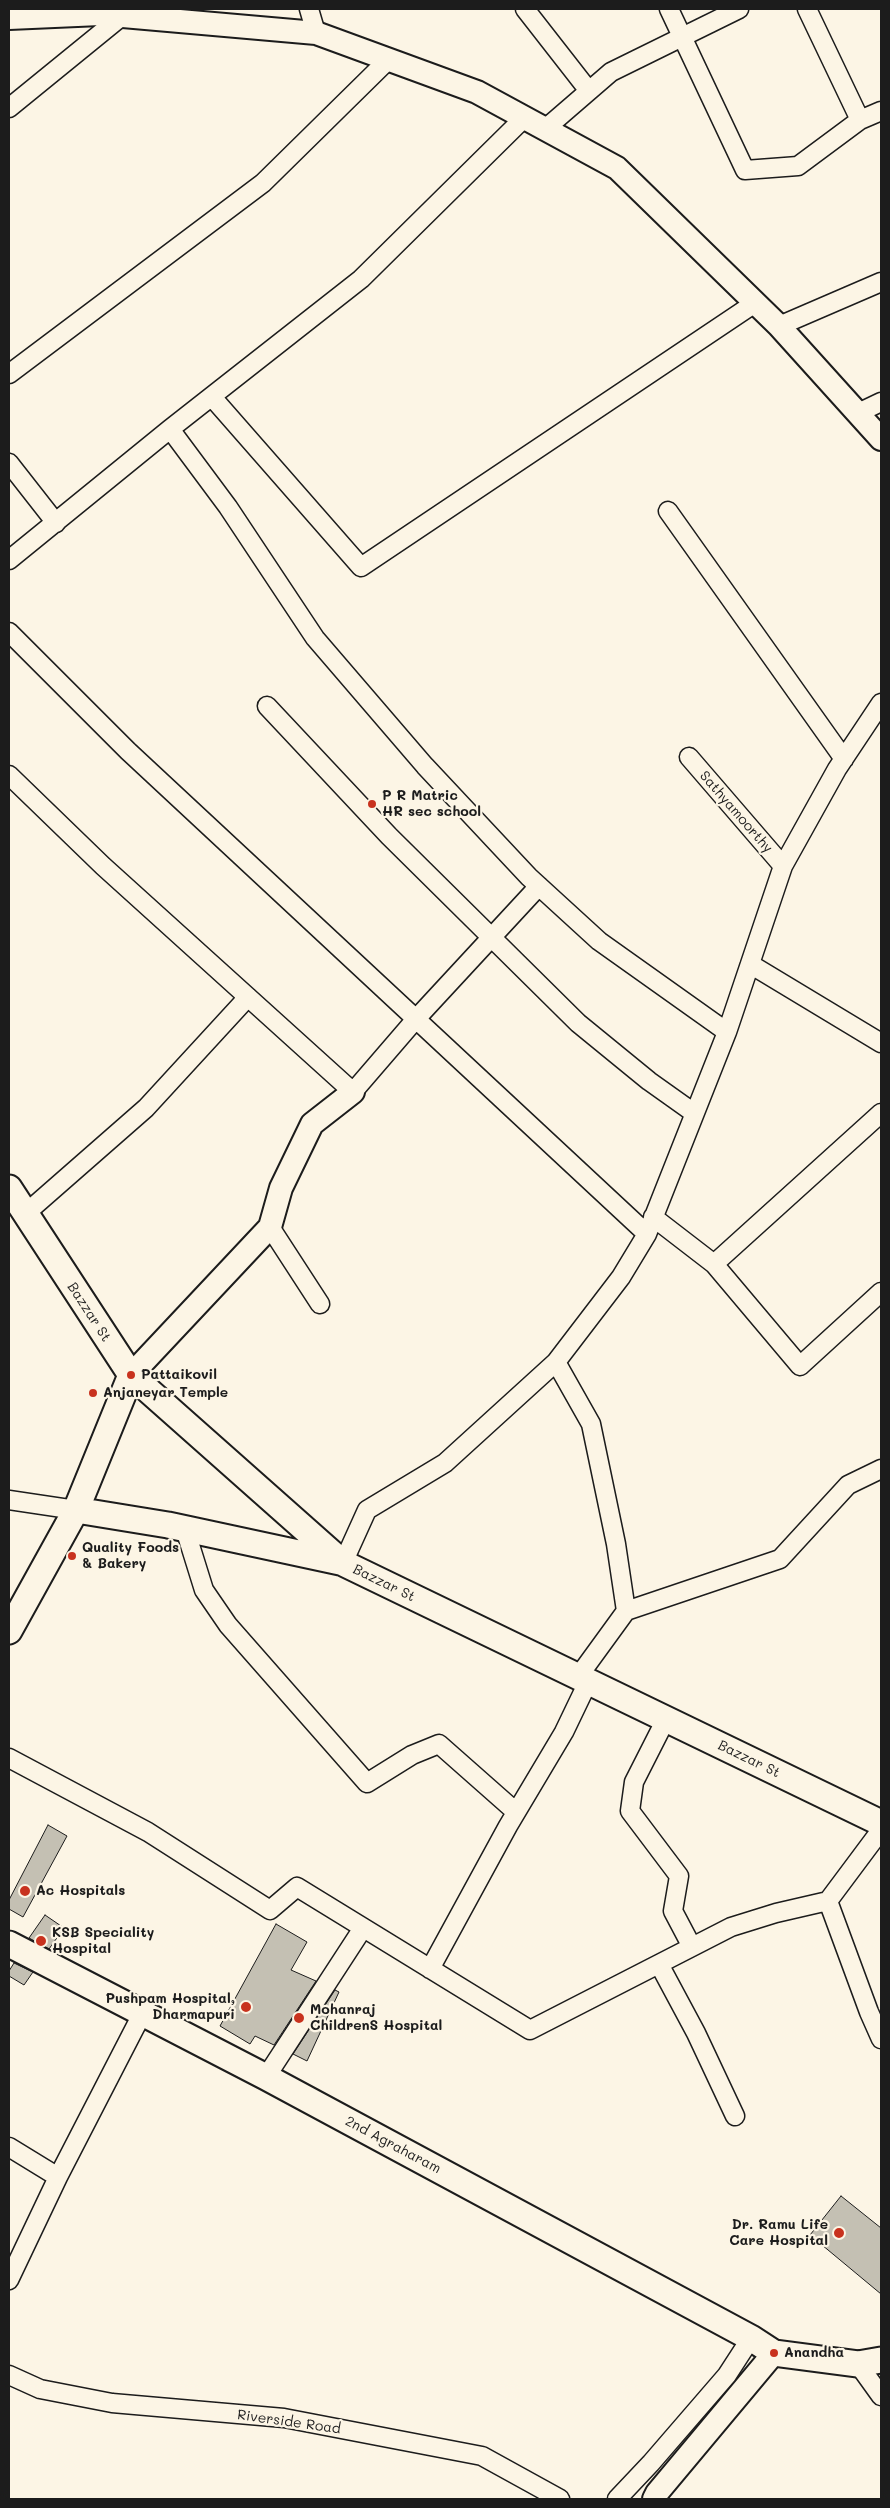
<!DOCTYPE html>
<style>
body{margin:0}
#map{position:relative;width:890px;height:2508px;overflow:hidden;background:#fcf5e5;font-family:Mali,sans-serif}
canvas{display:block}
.frame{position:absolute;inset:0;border:10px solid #1c1c1c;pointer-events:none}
</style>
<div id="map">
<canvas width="890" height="2508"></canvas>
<div class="frame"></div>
</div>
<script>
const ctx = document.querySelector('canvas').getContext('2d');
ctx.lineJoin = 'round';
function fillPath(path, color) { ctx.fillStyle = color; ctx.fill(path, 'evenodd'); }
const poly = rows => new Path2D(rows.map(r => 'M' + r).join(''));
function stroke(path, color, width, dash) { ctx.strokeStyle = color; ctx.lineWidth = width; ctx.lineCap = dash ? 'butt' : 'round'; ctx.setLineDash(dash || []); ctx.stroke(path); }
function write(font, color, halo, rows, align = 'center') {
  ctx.font = font + ' Mali,sans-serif'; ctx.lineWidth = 4.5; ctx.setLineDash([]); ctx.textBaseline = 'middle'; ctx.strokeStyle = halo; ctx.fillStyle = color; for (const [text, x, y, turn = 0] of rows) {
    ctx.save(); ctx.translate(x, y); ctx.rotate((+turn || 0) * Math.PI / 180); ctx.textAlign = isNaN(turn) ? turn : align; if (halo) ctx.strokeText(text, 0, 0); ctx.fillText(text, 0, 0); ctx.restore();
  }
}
const building = poly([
 [48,1825,67,1836,23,1917,9,1909,9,1900,48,1825],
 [45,1915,64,1928,49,1949,29,1938,45,1915],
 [276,1924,307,1942,291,1970,316,1981,274,2045,255,2036,250,2044,220,2026,276,1924],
 [14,1963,33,1972,24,1985,9,1976,9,1971,14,1963],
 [335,1990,339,1992,307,2061,293,2054,335,1990],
 [841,2196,881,2228,881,2294,810,2235,841,2196]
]);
const minor = poly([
 [309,9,316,33],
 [525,9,589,91],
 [669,9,745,170,798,166,860,120,881,111],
 [807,9,860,120],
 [9,108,122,16],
 [545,129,611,72,739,9],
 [779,326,881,282],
 [9,374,263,183,388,60],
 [212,397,361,567,755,303],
 [858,413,881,402],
 [170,429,228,507,315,638,425,766,529,877,599,941,727,1032],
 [9,463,56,523],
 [668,511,844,759],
 [9,560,170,429,361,279,524,118],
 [9,632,128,751,647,1234],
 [267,706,389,836,578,1023,649,1081,694,1113],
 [689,757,783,866],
 [9,775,103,866,353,1092,415,1020,539,886],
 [750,964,881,1043],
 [25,1214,146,1108,248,997],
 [653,1217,714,1264,881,1113],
 [270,1227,320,1304],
 [714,1264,800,1366,881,1292],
 [556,1362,591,1424,616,1544,626,1611],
 [9,1500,76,1510],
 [185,1529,204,1590,228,1625,367,1783,412,1755,439,1744,516,1812],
 [343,1563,367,1510,445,1463,556,1362,621,1277,647,1234,727,1032,783,866,837,769,881,703],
 [578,1677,626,1611,780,1559,848,1485,881,1469],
 [666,1719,634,1782,630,1811,679,1876,673,1911,692,1947],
 [9,1758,148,1832,270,1910,297,1887,530,2030,731,1927,776,1913,828,1901,881,1830],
 [828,1901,869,2012,881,2039],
 [659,1964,696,2033,735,2116],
 [430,1969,508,1826,564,1732,588,1682],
 [266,2077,363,1928],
 [9,2147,58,2177],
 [9,2280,58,2177,142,2014],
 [858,2364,881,2396],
 [9,2375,40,2389,112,2403,284,2418,482,2456,560,2499],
 [617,2499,651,2463,727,2375,751,2338]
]);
const tertiary = poly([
 [9,18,100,14,316,33,477,92,617,168,779,326,881,439],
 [131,1375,270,1227,281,1188,312,1124,353,1092],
 [654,2499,657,2493,774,2353]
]);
const secondary = poly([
 [9,1188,131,1375,343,1563,881,1823],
 [76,1510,168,1525,340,1562],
 [9,1631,76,1510,131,1375],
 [9,1944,266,2077,751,2338,774,2353,858,2364,881,2360]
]);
const markers = [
 [372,804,5,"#c8321e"],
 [131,1375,5,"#c8321e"],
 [93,1393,5,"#c8321e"],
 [72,1556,5,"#c8321e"],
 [25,1891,6,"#c8321e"],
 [41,1941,6,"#c8321e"],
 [246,2007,6,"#c8321e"],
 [299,2018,6,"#c8321e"],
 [839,2233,6,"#c8321e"],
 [774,2353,5,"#c8321e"]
];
const poiNames = [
 ["P R Matric",382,796],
 ["HR sec school",382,812],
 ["Pattaikovil",141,1375],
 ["Anjaneyar Temple",103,1393],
 ["Quality Foods",82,1548],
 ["& Bakery",82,1564],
 ["Ac Hospitals",36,1891],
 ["KSB Speciality",52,1933],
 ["Hospital",52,1949],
 ["Pushpam Hospital,",235,1999,"right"],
 ["Dharmapuri",235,2015,"right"],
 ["Mohanraj",310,2010],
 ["ChildrenS Hospital",310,2026],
 ["Dr. Ramu Life",828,2225,"right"],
 ["Care Hospital",828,2241,"right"],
 ["Anandha",784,2353]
];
const streetNames = [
 ["Sathyamoorthy",736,812,49],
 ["Bazzar St",89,1312,57],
 ["Bazzar St",384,1583,26],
 ["Bazzar St",749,1759,26],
 ["2nd Agraharam",393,2145,28],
 ["Riverside Road",289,2422,8]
];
fillPath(building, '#c4c0b3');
stroke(building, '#1c1c1c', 1);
stroke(minor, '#1c1c1c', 21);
stroke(tertiary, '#1c1c1c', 26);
stroke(secondary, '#1c1c1c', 29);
stroke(minor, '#fcf5e5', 18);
stroke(tertiary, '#fcf5e5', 22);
stroke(secondary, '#fcf5e5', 25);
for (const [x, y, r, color] of markers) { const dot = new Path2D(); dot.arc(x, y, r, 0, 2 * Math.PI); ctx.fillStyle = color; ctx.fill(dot); stroke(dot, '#fcf5e5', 2); }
write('bold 14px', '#1c1c1c', '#fcf5e5', poiNames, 'left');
write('14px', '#1c1c1c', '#fcf5e5', streetNames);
</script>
